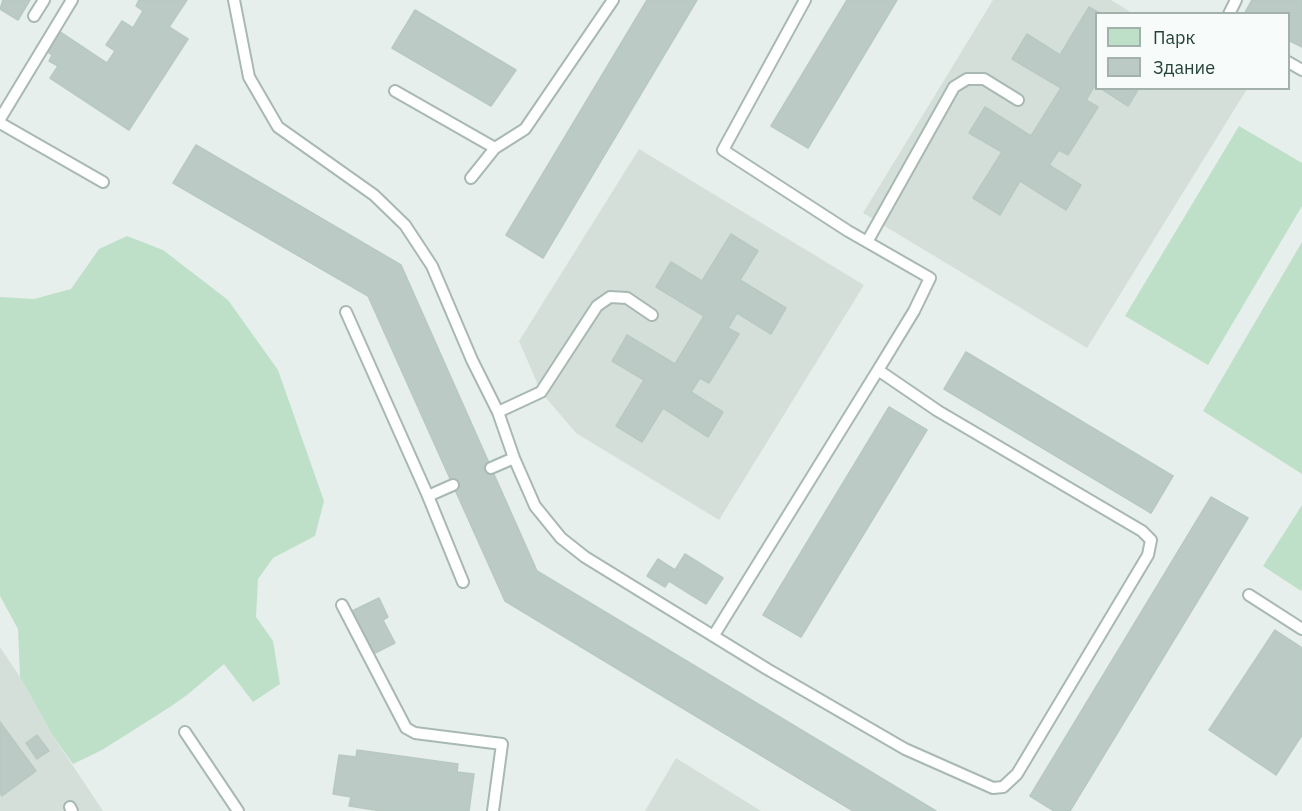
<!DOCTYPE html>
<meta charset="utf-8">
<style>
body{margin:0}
#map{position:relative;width:1302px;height:811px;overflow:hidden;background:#e6efeb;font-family:"IBM Plex Sans",sans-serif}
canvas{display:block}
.legend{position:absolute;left:1095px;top:12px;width:195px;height:78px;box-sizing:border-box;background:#f7fbf9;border:2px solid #a3b1ad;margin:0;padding:8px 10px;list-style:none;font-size:18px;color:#24423a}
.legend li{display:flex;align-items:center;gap:12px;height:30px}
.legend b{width:30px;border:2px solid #a3b1ad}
</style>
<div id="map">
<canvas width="1302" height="811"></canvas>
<ul class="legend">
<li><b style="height:16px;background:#bfe0c8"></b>Парк</li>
<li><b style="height:16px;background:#bbcac4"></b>Здание</li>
</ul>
</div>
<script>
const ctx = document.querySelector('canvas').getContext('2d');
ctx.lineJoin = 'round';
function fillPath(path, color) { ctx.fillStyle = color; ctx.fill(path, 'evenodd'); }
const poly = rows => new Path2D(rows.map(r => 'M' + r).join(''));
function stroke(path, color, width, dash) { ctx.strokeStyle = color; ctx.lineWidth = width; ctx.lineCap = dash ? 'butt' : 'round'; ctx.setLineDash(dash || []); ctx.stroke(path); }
const built = poly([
 [993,0,1111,0,1132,13,1096,14,1096,88,1247,89,1087,348,863,213],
 [639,149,864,285,719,520,576,433,541,392,519,341],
 [0,647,20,677,53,736,103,811,0,811],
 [676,758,761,811,645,811]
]);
const green = poly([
 [1239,126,1302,163,1302,206,1208,365,1125,316],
 [127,236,163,250,228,300,278,370,324,501,315,536,273,558,258,579,256,617,273,641,280,684,253,702,224,664,187,695,170,707,102,750,73,764,53,736,20,677,18,629,0,596,0,297,34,299,71,289,99,249],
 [1302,242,1302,474,1203,411],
 [1302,505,1302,589,1301,591,1263,566]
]);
const building = poly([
 [3,0,30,0,18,20,0,9,3,0],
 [139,0,187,0,169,27,188,39,129,130,50,78,58,66,49,61,52,55,46,51,59,31,107,63,115,51,106,45,122,21,133,28,143,11,136,6,139,0],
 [647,0,697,0,543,258,506,235,647,0],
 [847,0,897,0,808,148,771,126,847,0],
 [1252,0,1302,0,1302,47,1288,40,1288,14,1244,14,1252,0],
 [1089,7,1101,14,1096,14,1096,86,1095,85,1086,100,1098,107,1068,155,1059,150,1049,165,1081,185,1066,210,1020,181,1000,215,973,198,1002,152,969,133,985,107,1031,136,1061,88,1012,59,1027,34,1060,55,1089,7],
 [415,10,516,70,491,106,392,48,415,10],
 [1100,88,1139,88,1128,106,1100,88],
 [196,145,401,265,537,571,936,811,853,811,505,601,368,296,173,183,196,145],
 [731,234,758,251,740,280,786,308,771,334,737,313,728,328,739,334,709,383,700,378,691,392,723,412,708,437,663,408,642,442,616,426,644,380,612,361,627,335,675,364,704,316,656,287,671,262,702,281,731,234],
 [966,352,1173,476,1151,513,944,389,966,352],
 [889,407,927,430,801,637,763,615,889,407],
 [1211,497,1248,518,1070,811,1054,811,1030,796,1211,497],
 [685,554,723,578,706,604,669,581,665,587,647,576,658,559,675,570,685,554],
 [379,598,388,617,383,620,395,643,373,654,352,611,379,598],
 [1275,630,1302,648,1302,735,1276,775,1209,730,1275,630],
 [0,722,36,771,2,796,0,793,0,722],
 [37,735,49,751,37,759,26,743,37,735],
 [357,750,458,764,457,772,474,774,469,811,381,811,349,806,351,797,333,794,339,755,356,757,357,750]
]);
const lane = poly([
 [234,0,249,77,278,127,374,195,405,225,432,266,472,360,498,412,514,458,535,506,561,538,585,557,767,669,905,749,993,788,1003,787,1017,774,1148,555,1151,540,1142,531,938,411,878,370],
 [1229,14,1236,0],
 [34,16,44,0],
 [1288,62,1302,70],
 [395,91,495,148],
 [0,119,72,0],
 [0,123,103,182],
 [471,178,495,148,525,129,613,0],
 [867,242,954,87,967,79,984,79,1018,100],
 [346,312,428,496,463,582],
 [498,412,541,392,597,306,610,297,627,298,652,315],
 [491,468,514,458],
 [428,496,453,485],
 [1249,595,1302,629],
 [342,605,406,728,415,733,502,744,493,811],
 [714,635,878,370,914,311,930,278,848,231,723,150,805,0],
 [185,732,238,811],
 [70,807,72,811]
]);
fillPath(built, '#d4dfda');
fillPath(green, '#bfe0c8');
fillPath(building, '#bbcac4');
stroke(building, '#b8c9c2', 1.5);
stroke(lane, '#a8b8b2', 14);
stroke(lane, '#fff', 10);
</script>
